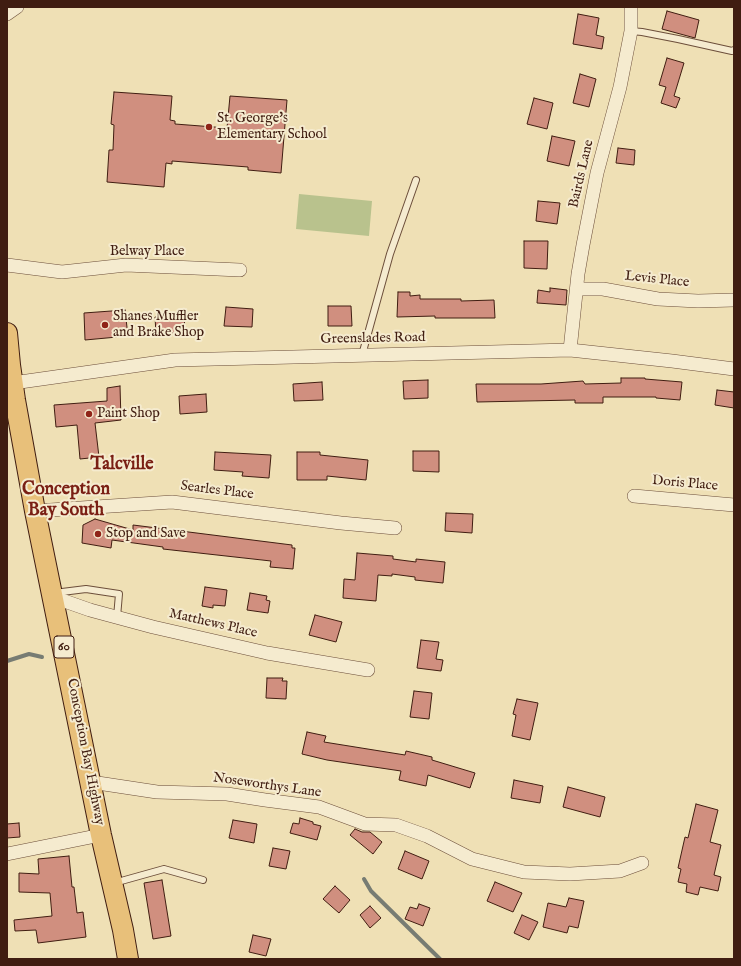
<!DOCTYPE html>
<style>
body{margin:0}
#map{position:relative;width:741px;height:966px;overflow:hidden;background:#efe0b5;font-family:"IM FELL English",serif}
canvas{display:block}
.frame{position:absolute;inset:0;border:8px solid #401d11;pointer-events:none}
</style>
<div id="map">
<canvas width="741" height="966"></canvas>
<div class="frame"></div>
</div>
<script>
const ctx = document.querySelector('canvas').getContext('2d');
ctx.lineJoin = 'round';
function fillPath(path, color) { ctx.fillStyle = color; ctx.fill(path, 'evenodd'); }
const poly = rows => new Path2D(rows.map(r => 'M' + r).join(''));
function stroke(path, color, width, dash) { ctx.strokeStyle = color; ctx.lineWidth = width; ctx.lineCap = dash ? 'butt' : 'round'; ctx.setLineDash(dash || []); ctx.stroke(path); }
function write(font, color, halo, rows, align = 'center') {
  ctx.font = font + ' "IM FELL English",serif'; ctx.lineWidth = 4; ctx.setLineDash([]); ctx.textBaseline = 'middle'; ctx.strokeStyle = halo; ctx.fillStyle = color; for (const [text, x, y, turn = 0] of rows) {
    ctx.save(); ctx.translate(x, y); ctx.rotate((+turn || 0) * Math.PI / 180); ctx.textAlign = isNaN(turn) ? turn : align; if (halo) ctx.strokeText(text, 0, 0); ctx.fillText(text, 0, 0); ctx.restore();
  }
}
const green = poly([
 [299,194,372,201,369,236,296,229]
]);
const stream = poly([
 [7,661,29,654,42,657],
 [364,879,371,891,440,959]
]);
const building = poly([
 [667,11,699,20,695,38,662,29,667,11],
 [578,14,599,18,596,35,604,37,602,49,573,44,578,14],
 [667,58,684,63,674,96,680,98,676,108,661,103,666,87,659,85,667,58],
 [580,74,596,79,589,107,573,103,580,74],
 [114,92,172,96,170,120,175,121,175,124,227,128,230,96,287,100,281,173,248,170,248,167,172,161,172,164,166,163,164,187,107,182,109,150,113,150,114,125,111,124,114,92],
 [534,98,553,103,547,129,527,124,534,98],
 [552,136,575,141,569,166,547,161,552,136],
 [618,148,635,150,634,165,616,163,618,148],
 [538,201,560,203,557,224,536,221,538,201],
 [524,241,548,241,547,269,524,268,524,241],
 [550,288,567,290,566,305,537,303,538,290,550,292,550,288],
 [398,292,410,292,410,296,420,295,420,299,461,299,461,301,494,300,495,318,435,318,435,316,397,317,398,292],
 [328,306,351,306,352,326,328,326,328,306],
 [226,307,253,309,252,327,224,326,226,307],
 [125,310,128,336,85,340,84,313,125,310],
 [184,315,185,332,156,334,155,317,184,315],
 [621,378,645,378,645,379,682,382,680,400,656,398,656,397,603,397,603,403,575,403,575,400,477,402,476,384,541,384,583,381,585,384,621,383,621,378],
 [428,380,428,398,404,399,403,381,428,380],
 [322,382,323,400,294,401,293,384,322,382],
 [120,386,121,420,95,423,99,457,80,459,77,425,56,427,54,405,107,401,107,388,120,386],
 [717,390,734,392,734,408,715,405,717,390],
 [206,394,207,412,180,414,179,396,206,394],
 [413,451,439,451,439,472,413,471,413,451],
 [215,452,271,455,269,478,242,476,243,472,214,470,215,452],
 [297,452,320,452,320,455,368,460,366,480,327,476,327,480,297,480,297,452],
 [446,513,473,514,472,533,445,531,446,513],
 [95,519,133,530,133,525,292,545,292,548,295,548,293,569,270,567,271,561,163,549,163,547,112,540,111,548,82,543,83,525,95,519],
 [357,553,393,556,393,559,416,562,416,559,445,562,443,583,415,580,415,577,392,574,392,576,378,575,376,601,343,598,344,579,355,580,357,553],
 [205,587,227,590,225,606,213,605,213,608,202,606,205,587],
 [250,593,267,596,266,600,270,601,268,613,247,610,250,593],
 [315,615,342,622,336,642,309,635,315,615],
 [421,640,439,642,436,659,443,660,441,671,417,668,421,640],
 [267,678,283,678,282,681,287,681,286,699,266,698,267,678],
 [414,691,432,693,429,719,410,717,414,691],
 [517,699,538,703,530,740,512,736,516,715,513,714,517,699],
 [307,732,326,736,324,742,405,755,406,751,432,757,432,760,475,773,470,788,428,775,426,786,399,780,401,771,327,760,302,754,307,732],
 [514,780,543,786,540,803,511,798,514,780],
 [568,787,605,797,600,817,563,807,568,787],
 [696,804,718,810,710,842,721,845,714,875,721,877,718,891,700,887,698,895,686,892,687,884,678,882,681,869,678,868,685,837,688,838,696,804],
 [300,818,313,822,313,824,321,826,317,840,290,833,293,823,299,824,300,818],
 [233,820,257,824,254,843,229,838,233,820],
 [19,823,20,837,7,838,7,824,19,823],
 [355,829,362,832,370,832,382,842,373,854,350,835,355,829],
 [273,848,290,851,286,869,269,866,273,848],
 [405,851,429,861,422,879,398,869,405,851],
 [69,856,72,887,74,887,77,913,83,912,86,937,38,943,36,930,15,931,14,920,52,916,50,893,19,892,19,873,39,874,38,859,69,856],
 [162,880,171,936,153,939,144,883,162,880],
 [495,882,522,893,513,912,487,901,495,882],
 [335,886,350,900,339,913,323,899,335,886],
 [569,898,584,901,578,928,569,926,567,933,543,927,548,903,566,907,569,898],
 [419,904,430,908,423,926,405,919,410,907,417,909,419,904],
 [370,906,381,918,370,928,360,915,370,906],
 [522,915,538,922,529,940,514,933,522,915],
 [253,935,271,939,266,956,249,952,253,935]
]);
const service = poly([
 [631,31,642,32,678,39,732,51,734,50],
 [362,355,390,254,416,180],
 [54,593,86,589,119,594,117,617],
 [114,883,164,869,203,880]
]);
const minor = poly([
 [7,14,17,7],
 [7,265,62,272,126,265,240,270],
 [577,289,603,289,658,299,698,301,734,300],
 [570,350,578,274,583,245,597,173,620,87,631,31,631,7],
 [13,383,175,360,570,350,672,361,734,369],
 [634,496,734,505],
 [35,511,172,502,341,523,395,528],
 [53,597,90,610,153,627,232,645,267,653,368,670],
 [91,782,157,792,227,794,265,800,319,807,365,824,396,825,427,836,472,859,524,872,570,874,620,871,642,863],
 [7,854,101,835]
]);
const primary = poly([
 [7,333,10,365,15,400,35,511,101,835,123,930,128,959]
]);
const markers = [
 [209,127,4,"#8f2418"],
 [105,325,4,"#8f2418"],
 [89,414,4,"#8f2418"],
 [98,534,4,"#8f2418"]
];
const shields = [
 [64,647,20]
];
const shieldNames = [
 ["60",64,647]
];
const poiNames = [
 ["St. George's",217,119],
 ["Elementary School",217,135],
 ["Shanes Muffler",113,317],
 ["and Brake Shop",113,333],
 ["Paint Shop",97,414],
 ["Stop and Save",106,534]
];
const streetNames = [
 ["Bairds Lane",582,174,-77],
 ["Belway Place",147,252],
 ["Levis Place",657,280,6],
 ["Greenslades Road",373,339,-1],
 ["Doris Place",685,484,5],
 ["Searles Place",217,491,7],
 ["Matthews Place",213,624,13],
 ["Conception Bay Highway",85,752,79],
 ["Noseworthys Lane",267,786,8]
];
const districtNames = [
 ["Talcville",122,465],
 ["Conception",66,490],
 ["Bay South",66,511]
];
fillPath(green, '#b9c28d');
stroke(stream, '#777c73', 4);
fillPath(building, '#d08f7f');
stroke(building, '#401d11', 1);
stroke(service, '#6c4e3a', 8);
stroke(minor, '#6c4e3a', 14);
stroke(primary, '#401d11', 22);
stroke(service, '#f5ebcf', 6);
stroke(minor, '#f5ebcf', 13);
stroke(primary, '#e8c07a', 20);
for (const [x, y, r, color] of markers) { const dot = new Path2D(); dot.arc(x, y, r, 0, 2 * Math.PI); ctx.fillStyle = color; ctx.fill(dot); stroke(dot, '#f5ebcf', 1.5); }
for (const [x, y, w] of shields) { const box = new Path2D(); box.roundRect(x - w / 2, y - 11, w, 22, 3); ctx.fillStyle = '#f5ebcf'; ctx.fill(box); stroke(box, '#401d11', 1); }
write('bold 13px', '#401d11', null, shieldNames);
write('14px', '#401d11', '#f5ebcf', poiNames, 'left');
write('14px', '#401d11', '#f5ebcf', streetNames);
write('bold 18px', '#7a1f14', '#f5ebcf', districtNames);
</script>
